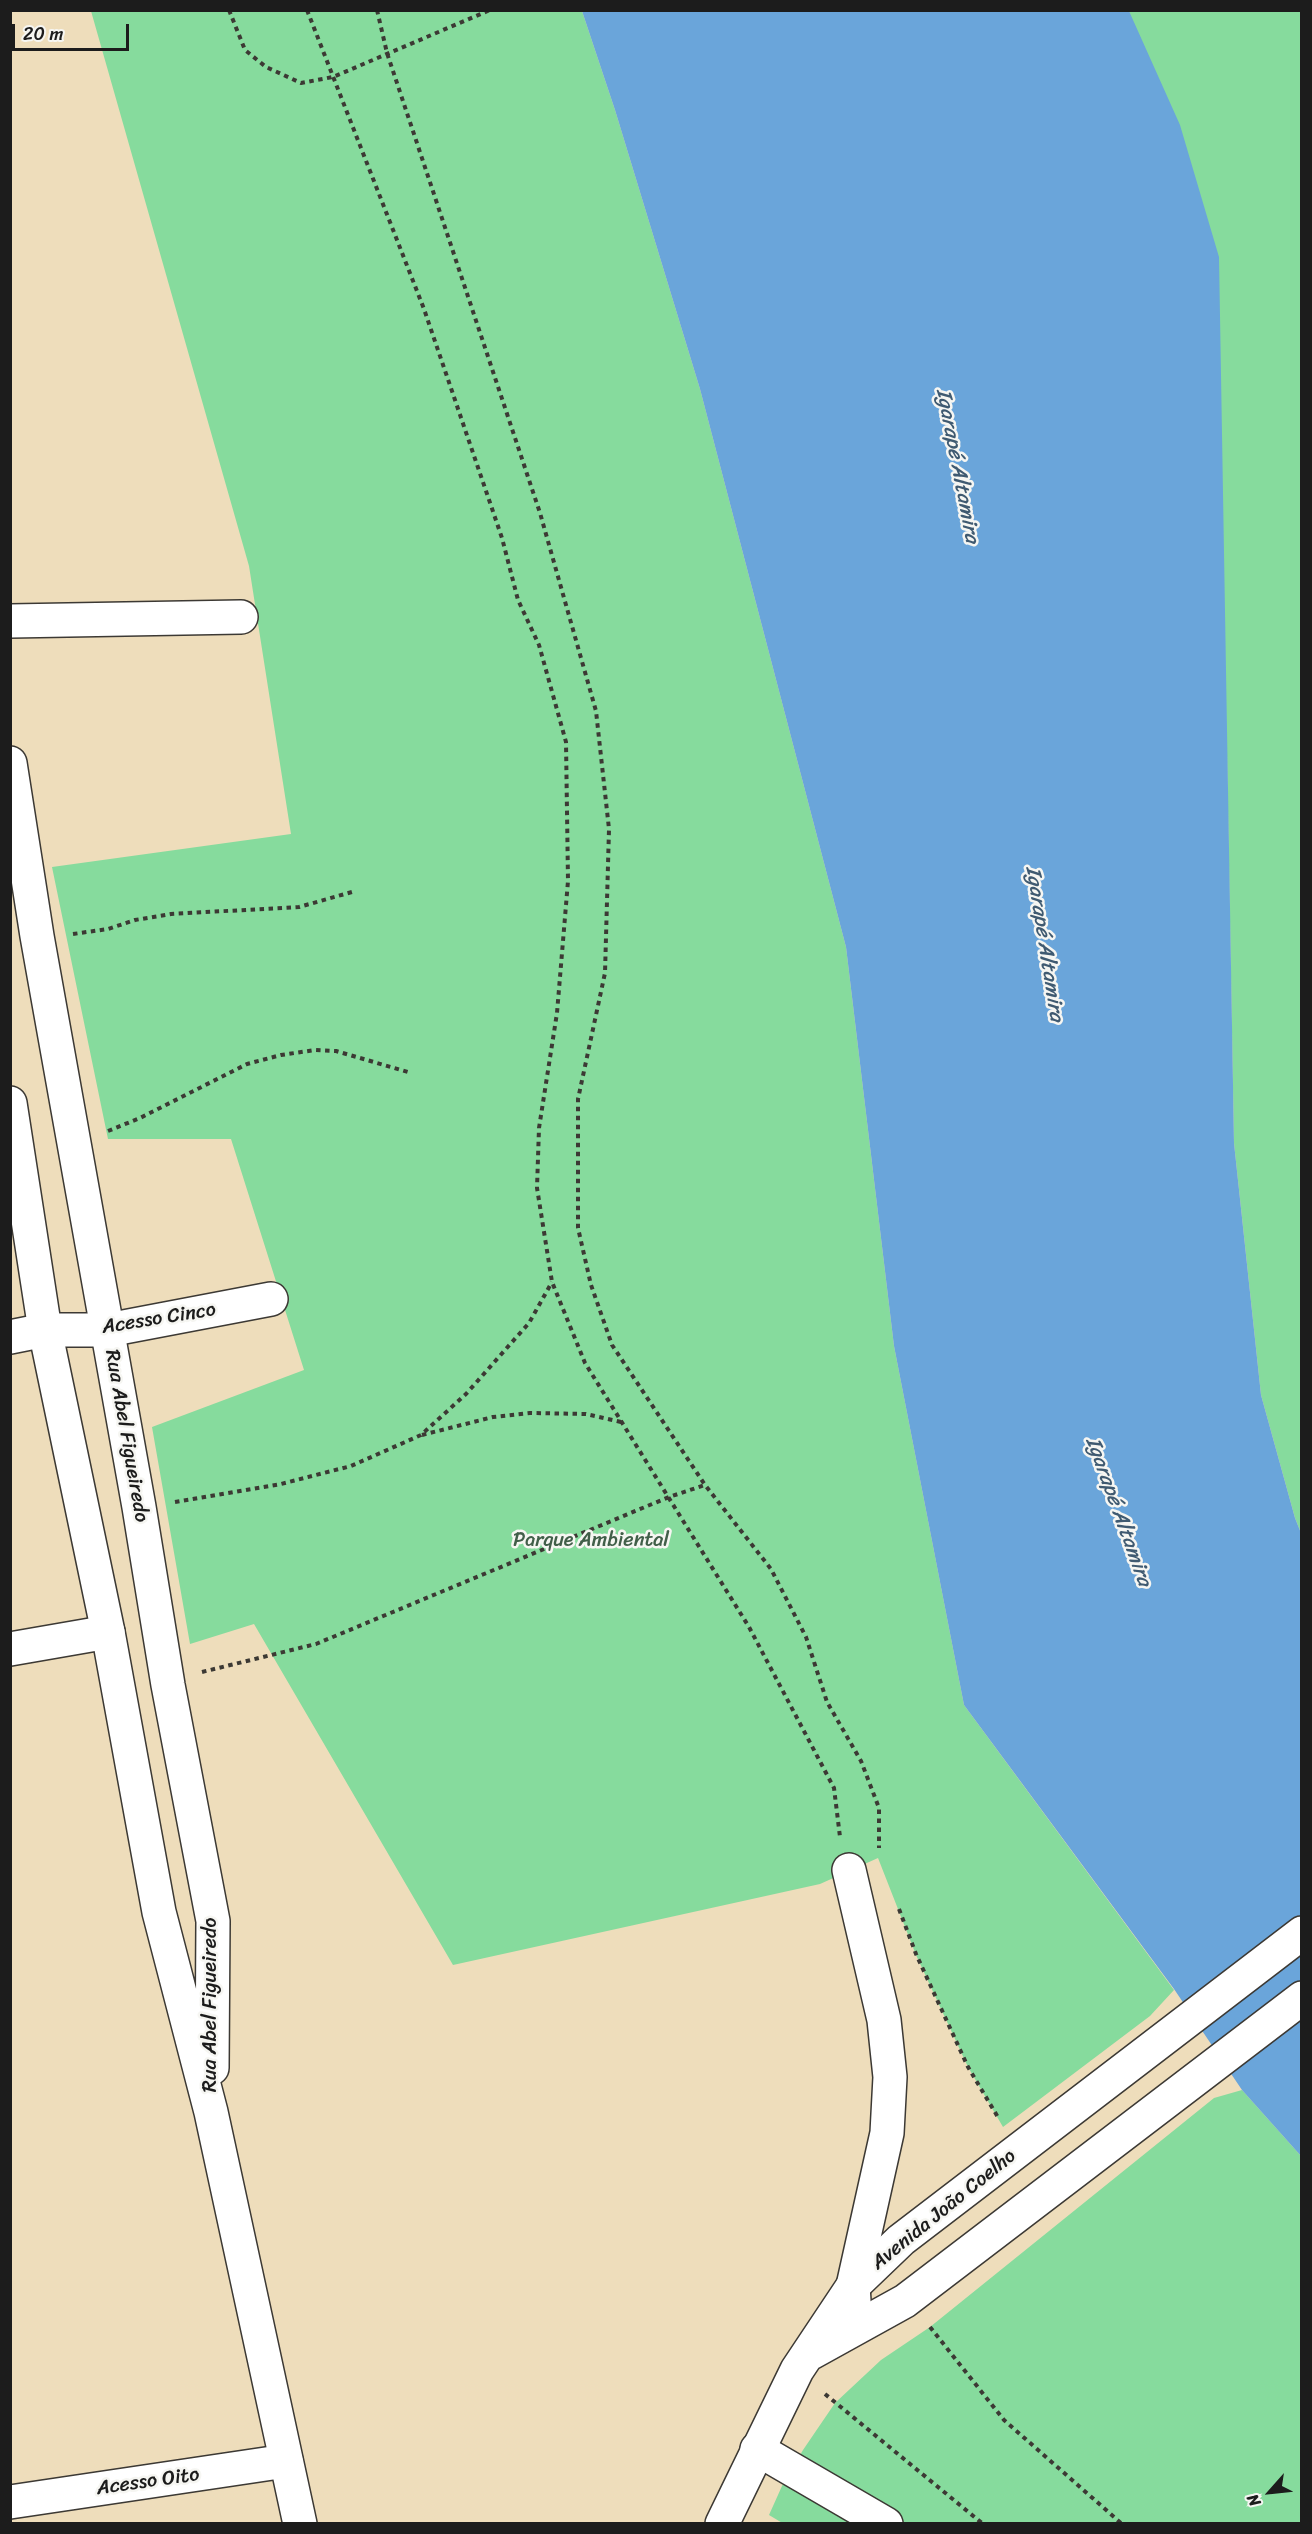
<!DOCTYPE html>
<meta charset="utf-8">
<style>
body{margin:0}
#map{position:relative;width:1312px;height:2534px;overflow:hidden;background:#edb;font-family:Sriracha,sans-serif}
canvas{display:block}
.frame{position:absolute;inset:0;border:12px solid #1c1c1c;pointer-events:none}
.north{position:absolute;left:1240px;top:2462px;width:60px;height:60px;-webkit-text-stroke:4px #f6f6f2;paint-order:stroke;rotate:243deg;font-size:16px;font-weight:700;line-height:24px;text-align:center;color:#1c1c1c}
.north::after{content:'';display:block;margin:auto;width:21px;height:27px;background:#1c1c1c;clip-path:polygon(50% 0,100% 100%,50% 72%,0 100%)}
.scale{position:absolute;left:12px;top:24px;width:117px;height:27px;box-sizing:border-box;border:3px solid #1c1c1c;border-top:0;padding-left:8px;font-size:18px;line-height:21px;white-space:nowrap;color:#1c1c1c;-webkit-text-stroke:4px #f6f6f2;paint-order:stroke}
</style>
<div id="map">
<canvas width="1312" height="2534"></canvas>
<div class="frame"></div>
<div class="north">N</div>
<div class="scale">20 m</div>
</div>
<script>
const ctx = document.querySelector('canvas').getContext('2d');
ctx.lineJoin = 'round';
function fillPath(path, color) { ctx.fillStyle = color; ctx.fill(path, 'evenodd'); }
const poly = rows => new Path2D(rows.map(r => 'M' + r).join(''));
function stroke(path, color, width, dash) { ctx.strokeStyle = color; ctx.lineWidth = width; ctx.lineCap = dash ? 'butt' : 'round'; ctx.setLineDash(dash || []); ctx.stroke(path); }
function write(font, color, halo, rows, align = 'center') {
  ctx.font = font + ' Sriracha,sans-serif'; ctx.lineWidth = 5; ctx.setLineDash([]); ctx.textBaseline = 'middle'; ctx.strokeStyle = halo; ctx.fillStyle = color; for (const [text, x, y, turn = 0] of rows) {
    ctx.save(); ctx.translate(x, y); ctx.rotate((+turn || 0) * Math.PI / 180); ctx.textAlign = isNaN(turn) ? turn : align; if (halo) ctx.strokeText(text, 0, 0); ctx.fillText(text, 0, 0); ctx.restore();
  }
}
const green = poly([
 [91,11,582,11,615,110,700,389,846,947,894,1346,964,1705,1174,1990,1150,2016,1003,2127,968,2067,916,1955,878,1858,820,1884,453,1965,254,1624,190,1644,152,1427,304,1370,231,1139,108,1139,52,867,291,834,249,566],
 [1129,11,1301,11,1301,1533,1295,1518,1261,1395,1234,1143,1227,755],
 [1242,2090,1301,2156,1301,2523,784,2524,769,2515,782,2486,803,2450,835,2403,881,2360,930,2327,1214,2098]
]);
const water = poly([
 [582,11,1129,11,1180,125,1219,257,1234,1143,1261,1395,1295,1518,1301,1533,1301,2156,1242,2090,1174,1989,964,1705,894,1346,846,947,700,389,615,110]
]);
const path = poly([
 [229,10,245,50,266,67,301,83,333,77,490,10],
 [307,10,424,309,502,538,518,600,539,645,566,742,568,881,557,1013,539,1128,537,1188,552,1282,585,1363,749,1627,834,1788,840,1837],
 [377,10,387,53,540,513,596,711,609,829,605,973,578,1099,578,1228,591,1285,612,1345,705,1485,771,1569,806,1637,827,1702,861,1761,879,1808,879,1848],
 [73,934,108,929,135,920,171,914,299,907,352,892],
 [108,1131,140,1118,247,1064,281,1055,315,1050,336,1051,408,1072],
 [422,1435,493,1417,530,1413,586,1414,621,1422],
 [175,1502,281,1484,351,1466,421,1435,466,1394,529,1323,552,1282],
 [202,1672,316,1644,669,1497,705,1485],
 [899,1909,916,1954,968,2067,999,2119],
 [930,2327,1004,2420,1122,2524],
 [825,2394,983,2524]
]);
const minor = poly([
 [10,621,241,617],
 [10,1337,45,1330,108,1330,271,1299],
 [10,1649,108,1632],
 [849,1870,884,2020,890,2077,887,2133,853,2286,854,2301],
 [757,2449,886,2524],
 [10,2502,286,2461]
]);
const tertiary = poly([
 [10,763,37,936,139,1507,168,1685,213,1921,212,2068],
 [10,1103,45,1330,108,1632,159,1912,211,2112,300,2524],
 [811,2353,905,2301,1302,1998],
 [722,2524,797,2370,853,2286,901,2240,1302,1933]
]);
const streetNames = [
 ["Acesso Cinco",159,1319,-9],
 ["Rua Abel Figueiredo",126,1436,80],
 ["Rua Abel Figueiredo",211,2005,-90],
 ["Avenida João Coelho",944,2210,-39],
 ["Acesso Oito",148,2482,-8]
];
const parkNames = [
 ["Parque Ambiental",591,1541]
];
const waterNames = [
 ["Igarapé Altamira",957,466,79],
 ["Igarapé Altamira",1044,944,81],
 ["Igarapé Altamira",1118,1512,70]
];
fillPath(green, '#86db9d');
fillPath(water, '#6aa5da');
stroke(minor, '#3c3934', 36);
stroke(tertiary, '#3c3934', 36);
stroke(path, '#3c3934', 4, [4.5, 4.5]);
stroke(minor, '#fff', 33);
stroke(tertiary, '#fff', 33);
write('20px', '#1c1c1c', '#f6f6f2', streetNames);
write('20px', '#415f49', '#f6f6f2', parkNames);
write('italic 21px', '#3f5a71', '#f6f6f2', waterNames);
</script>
